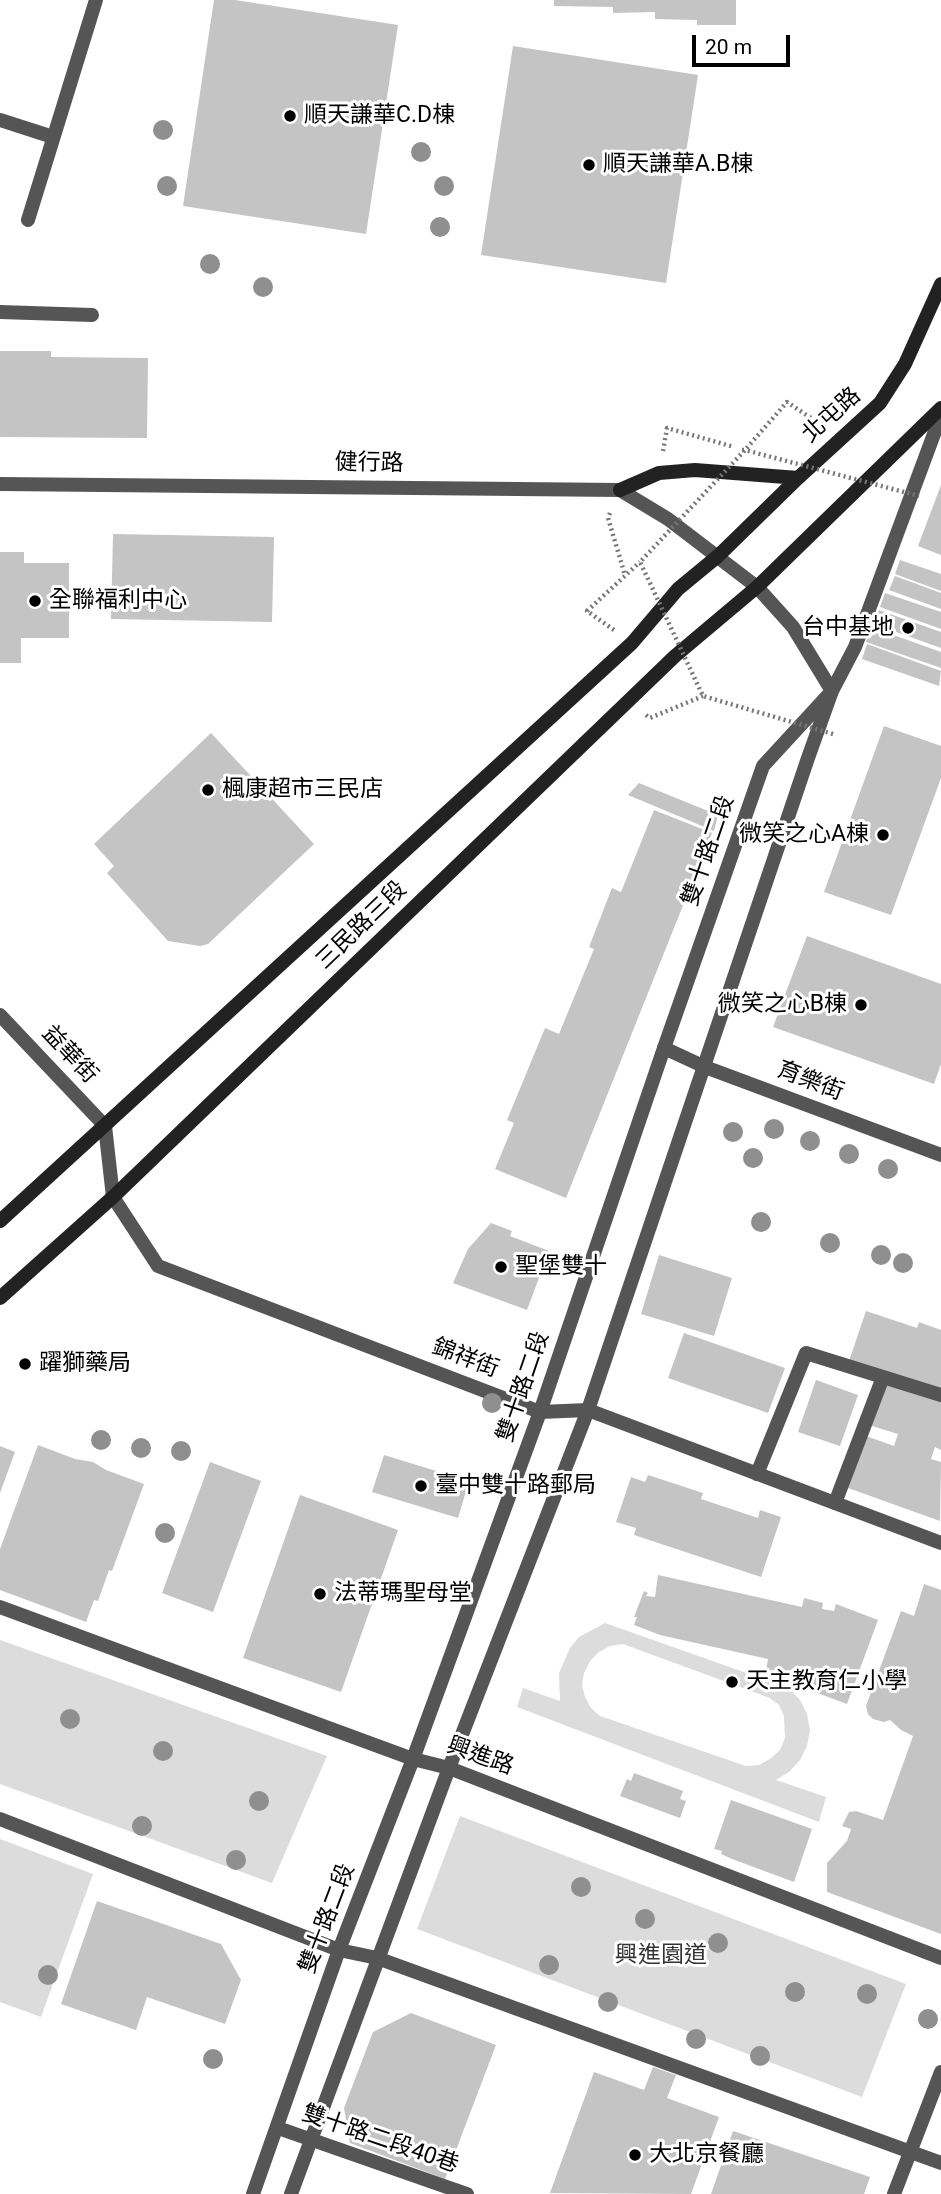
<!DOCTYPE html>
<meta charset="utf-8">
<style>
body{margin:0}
#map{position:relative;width:941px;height:2194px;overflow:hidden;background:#fff;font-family:Roboto,sans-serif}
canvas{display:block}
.scale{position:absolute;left:692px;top:35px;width:98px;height:32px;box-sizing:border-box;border:4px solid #000;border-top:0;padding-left:9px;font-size:21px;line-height:24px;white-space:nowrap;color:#000;-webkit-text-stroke:5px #fff;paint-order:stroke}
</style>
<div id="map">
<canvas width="941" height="2194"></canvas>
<div class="scale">20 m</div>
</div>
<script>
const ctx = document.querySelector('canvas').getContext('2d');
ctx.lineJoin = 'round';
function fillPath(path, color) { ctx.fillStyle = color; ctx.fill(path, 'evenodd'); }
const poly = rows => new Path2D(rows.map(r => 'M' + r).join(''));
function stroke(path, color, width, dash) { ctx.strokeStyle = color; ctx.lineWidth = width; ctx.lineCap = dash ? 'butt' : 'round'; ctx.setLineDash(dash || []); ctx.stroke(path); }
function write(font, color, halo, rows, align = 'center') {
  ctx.font = font + ' Roboto,"Noto Sans TC",sans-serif'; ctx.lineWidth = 6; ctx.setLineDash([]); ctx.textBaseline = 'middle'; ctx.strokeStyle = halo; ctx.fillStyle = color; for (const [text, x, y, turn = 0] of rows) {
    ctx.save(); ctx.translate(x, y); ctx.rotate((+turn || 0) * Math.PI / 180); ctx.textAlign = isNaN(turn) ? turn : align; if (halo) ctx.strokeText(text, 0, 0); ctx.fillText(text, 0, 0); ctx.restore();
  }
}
const green = poly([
 [605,1623,789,1688,800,1700,807,1714,810,1730,807,1746,800,1760,789,1772,776,1780,826,1797,819,1822,517,1707,523,1688,560,1701,559,1673,570,1648,579,1637],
 [623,1644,770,1698,779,1705,784,1716,785,1738,780,1750,770,1759,759,1765,746,1766,600,1716,591,1708,585,1697,582,1685,584,1673,590,1661,599,1652,610,1646],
 [0,1640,327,1756,272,1883,0,1784],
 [460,1816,906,1984,862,2097,417,1929],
 [0,1839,93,1874,41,2017,0,2002]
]);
const building = poly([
 [214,0,235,0,398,25,366,234,183,206],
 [554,0,736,0,736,25,697,25,697,20,655,19,655,12,613,13,613,7,554,6],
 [513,46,698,75,666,283,481,255],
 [0,351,51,351,51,357,148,358,147,438,0,437],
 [941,485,941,555,918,546],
 [113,534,274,537,272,622,111,619],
 [0,552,24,552,24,563,69,563,69,638,21,638,21,663,0,663],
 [900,560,941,574,941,591,895,574],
 [895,576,941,593,941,609,889,590],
 [885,593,941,612,941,629,880,607],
 [879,610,941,632,941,648,874,624],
 [871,627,941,652,941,668,866,642],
 [867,644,941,671,939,686,862,659],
 [884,726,941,746,941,778,891,915,824,892],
 [211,733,314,844,208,944,200,946,168,941,107,873,114,866,94,844],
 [639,783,718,815,714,831,628,795],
 [654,810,712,833,566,1198,495,1169,514,1123,507,1120,545,1028,559,1034,594,949,589,947,612,888,621,892],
 [807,936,941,984,941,1064,934,1084,773,1027],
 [491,1223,512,1231,510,1236,549,1251,527,1310,453,1283,468,1249],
 [659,1255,732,1278,714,1336,641,1314],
 [866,1311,917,1328,919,1322,941,1330,941,1389,848,1364],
 [684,1333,785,1368,768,1413,668,1378],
 [816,1380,858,1395,840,1446,798,1432],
 [885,1381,941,1401,941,1450,935,1447,931,1459,941,1462,940,1521,848,1488,866,1436,894,1446,898,1434,869,1425],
 [38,1445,75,1459,93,1462,106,1470,144,1484,112,1571,109,1570,98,1601,94,1600,86,1622,0,1590,0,1549],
 [0,1446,15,1452,0,1493],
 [384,1455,469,1481,458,1518,372,1492],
 [210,1462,261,1481,213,1612,162,1593],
 [648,1475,703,1493,701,1499,758,1518,760,1510,781,1517,761,1577,634,1535,636,1528,616,1522,631,1477,645,1482],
 [300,1495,398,1530,341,1692,243,1658],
 [658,1575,802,1607,804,1598,823,1603,822,1609,834,1611,836,1604,878,1620,847,1704,793,1684,793,1682,806,1686,807,1682,789,1676,788,1683,765,1676,768,1659,660,1635,634,1625,637,1617,634,1617,644,1591,648,1593,646,1596,655,1597],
 [924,1584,941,1590,941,1934,827,1892,827,1863,847,1841,851,1829,842,1826,849,1812,856,1811,883,1820,913,1736,901,1730,890,1720,884,1722,873,1719,868,1714,866,1706,901,1611,914,1616],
 [634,1773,683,1791,680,1799,686,1801,680,1818,620,1796,627,1779,631,1781],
 [731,1800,812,1829,794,1882,732,1859,721,1854,722,1851,714,1849],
 [97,1901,221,1944,241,1980,225,2024,147,1997,136,2030,61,2004],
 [411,2013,496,2045,445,2179,350,2143,344,2108,373,2032],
 [653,2067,676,2075,667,2098,719,2117,691,2194,550,2193,594,2072,644,2090],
 [733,2131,870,2177,864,2194,711,2194]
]);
const path = poly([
 [742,450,745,450,787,402,823,426],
 [663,451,667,428,734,447],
 [610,513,608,518,625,575],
 [614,630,587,611,640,562],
 [646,715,650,718,703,696]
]);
const service = poly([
 [0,120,53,137],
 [28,220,96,0],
 [0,312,92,315],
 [757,1474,806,1353,941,1395],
 [835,1503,883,1377]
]);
const minor = poly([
 [0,1015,105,1126,113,1197,158,1266,540,1412,588,1410,941,1543],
 [664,1048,705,1067,941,1155],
 [0,1607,413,1759,449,1768,941,1958],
 [0,1819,339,1950,377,1958,941,2163],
 [278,2128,467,2194],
 [894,2194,941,2072]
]);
const tertiary = poly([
 [0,484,620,490,668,519,757,587,793,627,832,691,763,766,664,1048,540,1412,413,1759,339,1950,253,2194],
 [291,2194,449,1768,588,1410,808,758,832,691,855,647,941,415]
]);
const secondary = poly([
 [620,490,659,473,695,470,798,478],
 [0,1221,632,643,678,589,718,556,798,478,880,403,905,364,941,284],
 [0,1298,113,1197,675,656,757,587,941,408]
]);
const pathBridge = poly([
 [833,734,703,696,640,562,745,450,919,496]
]);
const trees = [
 [163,130],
 [421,152],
 [167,186],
 [444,186],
 [440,227],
 [210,264],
 [263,287],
 [774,1129],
 [733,1132],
 [810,1141],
 [849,1154],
 [753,1158],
 [888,1169],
 [761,1222],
 [830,1243],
 [881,1255],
 [903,1263],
 [492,1403],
 [101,1440],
 [141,1448],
 [181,1451],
 [165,1533],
 [70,1719],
 [163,1751],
 [259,1801],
 [142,1826],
 [236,1860],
 [581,1887],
 [645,1919],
 [718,1943],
 [549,1965],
 [48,1975],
 [795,1992],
 [867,1994],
 [608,2002],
 [928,2019],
 [696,2039],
 [760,2056],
 [213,2059]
];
const markers = [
 [290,116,7,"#000"],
 [589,165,7,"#000"],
 [35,601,7,"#000"],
 [908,628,7,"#000"],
 [208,790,7,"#000"],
 [883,835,7,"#000"],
 [861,1005,7,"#000"],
 [501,1267,7,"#000"],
 [25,1364,7,"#000"],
 [421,1486,7,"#000"],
 [320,1594,7,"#000"],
 [732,1682,7,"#000"],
 [635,2155,7,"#000"]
];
const poiNames = [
 ["順天謙華C.D棟",304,116],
 ["順天謙華A.B棟",603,165],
 ["全聯福利中心",49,601],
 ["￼台中基地",894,628,"right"],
 ["楓康超市三民店",222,790],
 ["微笑之心A棟",869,835,"right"],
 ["微笑之心B棟",847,1005,"right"],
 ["聖堡雙十",515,1267],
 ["躍獅藥局",39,1364],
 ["臺中雙十路郵局",435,1486],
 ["法蒂瑪聖母堂",334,1594],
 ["天主教育仁小學",746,1682],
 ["大北京餐廳",649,2155]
];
const streetNames = [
 ["北屯路",832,416,-42],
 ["健行路",369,464,1],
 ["雙十路二段",709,851,-71],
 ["三民路三段",362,926,-44],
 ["益華街",69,1055,47],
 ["育樂街",810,1082,21],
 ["錦祥街",465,1359,21],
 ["雙十路二段",524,1387,-71],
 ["興進路",480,1757,20],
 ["雙十路二段",328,1919,-69],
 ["雙十路二段40巷",380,2140,19]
];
const parkNames = [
 ["興進園道",661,1956]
];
fillPath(green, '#dcdcdc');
fillPath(building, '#c4c4c4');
stroke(path, '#777', 4.5, [2, 3.5]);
stroke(service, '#555', 14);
stroke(minor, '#555', 14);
stroke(tertiary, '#555', 14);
stroke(secondary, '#222', 14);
stroke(pathBridge, '#777', 4.5, [2, 3.5]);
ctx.fillStyle = '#8f8f8f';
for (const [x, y] of trees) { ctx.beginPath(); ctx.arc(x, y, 10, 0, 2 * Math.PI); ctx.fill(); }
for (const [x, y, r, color] of markers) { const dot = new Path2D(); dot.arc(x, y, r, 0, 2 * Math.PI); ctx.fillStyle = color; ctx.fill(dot); stroke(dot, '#fff', 2.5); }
write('23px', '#000', '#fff', poiNames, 'left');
write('23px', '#000', '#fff', streetNames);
write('23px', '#333', '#fff', parkNames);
</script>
